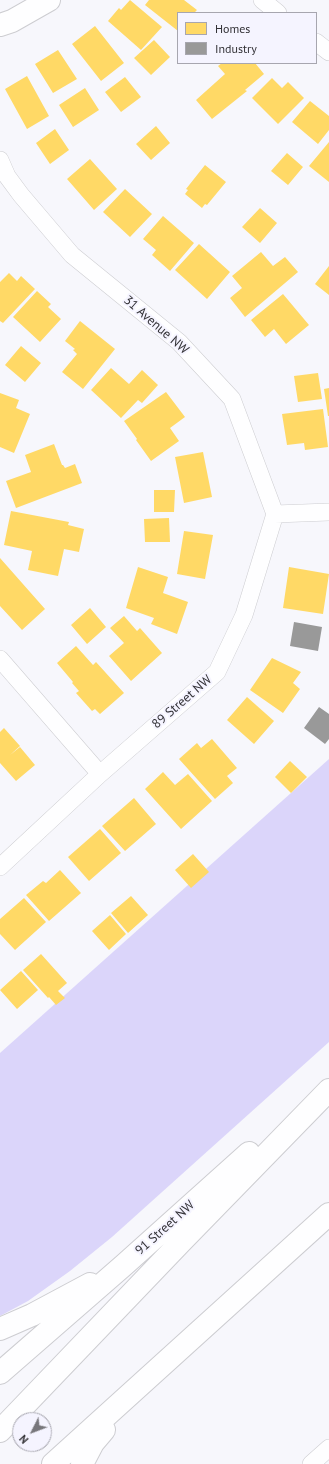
<!DOCTYPE html>
<style>
body{margin:0}
#map{position:relative;width:329px;height:1464px;overflow:hidden;background:#f7f7fc;font-family:"PT Sans",sans-serif}
canvas{display:block}
.legend{position:absolute;left:177px;top:12px;width:140px;height:52px;box-sizing:border-box;background:#f5f4ff;border:1px solid #a7a6af;margin:0;padding:5px 7px;list-style:none;font-size:12px;color:#323136}
.legend li{display:flex;align-items:center;gap:8px;height:20px}
.legend b{width:20px;border:1px solid #a7a6af}
.north{position:absolute;left:12px;top:1412px;width:40px;height:40px;box-sizing:border-box;background:#f5f4ff;border:1px solid #a7a6af;border-radius:50%;rotate:228deg;font-size:11px;font-weight:700;line-height:16px;text-align:center;color:#323136}
.north::after{content:'';display:block;margin:auto;width:14px;height:18px;background:#77767b;clip-path:polygon(50% 0,100% 100%,50% 72%,0 100%)}
</style>
<div id="map">
<canvas width="329" height="1464"></canvas>
<ul class="legend">
<li><b style="height:11px;background:#ffd966"></b>Homes</li>
<li><b style="height:11px;background:#999"></b>Industry</li>
</ul>
<div class="north">N</div>
</div>
<script>
const ctx = document.querySelector('canvas').getContext('2d');
ctx.lineJoin = 'round';
function fillPath(path, color) { ctx.fillStyle = color; ctx.fill(path, 'evenodd'); }
const poly = rows => new Path2D(rows.map(r => 'M' + r).join(''));
function stroke(path, color, width, dash) { ctx.strokeStyle = color; ctx.lineWidth = width; ctx.lineCap = dash ? 'butt' : 'round'; ctx.setLineDash(dash || []); ctx.stroke(path); }
function write(font, color, halo, rows, align = 'center') {
  ctx.font = font + ' "PT Sans",sans-serif'; ctx.lineWidth = 4; ctx.setLineDash([]); ctx.textBaseline = 'middle'; ctx.strokeStyle = halo; ctx.fillStyle = color; for (const [text, x, y, turn = 0] of rows) {
    ctx.save(); ctx.translate(x, y); ctx.rotate((+turn || 0) * Math.PI / 180); ctx.textAlign = isNaN(turn) ? turn : align; if (halo) ctx.strokeText(text, 0, 0); ctx.fillText(text, 0, 0); ctx.restore();
  }
}
const green = poly([
 [329,759,329,1042,112,1237,70,1271,28,1301,0,1316,0,1053]
]);
const homes = poly([
 [130,0,162,27,141,50,108,21,119,8,121,10],
 [149,0,184,0,197,10,194,13,178,13,178,31,145,5],
 [95,26,124,63,101,81,72,44],
 [154,40,170,57,151,75,134,58],
 [58,50,77,79,53,93,35,64],
 [222,63,255,63,264,74,245,90,247,91,212,119,196,100,225,74,218,66],
 [27,76,49,116,27,129,5,89],
 [125,77,141,97,121,112,105,92],
 [272,78,282,88,288,82,304,98,278,124,252,98],
 [85,88,99,110,73,127,59,105],
 [310,101,329,116,329,130,318,144,292,122],
 [156,126,170,143,151,160,136,144],
 [55,129,69,150,50,164,36,143],
 [329,142,329,182,309,166],
 [287,153,303,167,288,185,271,171],
 [90,159,117,189,94,210,67,179],
 [205,165,226,182,207,205,205,204,202,208,185,194,188,190,186,189],
 [125,189,152,214,130,237,103,212],
 [260,208,277,223,260,243,242,227],
 [163,216,194,243,170,271,152,255,156,250,143,239],
 [199,244,230,272,207,299,175,270],
 [261,252,273,266,285,257,298,272,245,317,230,298,242,288,232,276],
 [329,266,329,295,315,284],
 [9,273,17,281,21,276,35,289,3,323,0,321,0,282],
 [37,291,51,304,48,307,61,319,40,342,13,317],
 [283,294,309,325,286,344,274,329,265,337,251,320],
 [80,321,115,349,83,389,62,372,77,354,73,350,75,349,65,341],
 [21,346,41,363,25,382,5,365],
 [111,368,129,384,142,370,158,385,142,403,138,400,121,418,91,390],
 [318,373,322,399,298,402,294,376],
 [329,388,329,416,328,416,324,389],
 [166,392,185,417,170,428,179,441,151,461,136,440,137,439,124,421],
 [0,393,19,400,16,408,30,414,14,453,0,447],
 [323,409,328,447,305,450,304,443,287,445,282,414],
 [54,444,62,465,63,465,65,468,75,464,82,483,16,508,6,481,31,472,25,455],
 [203,452,212,497,184,503,175,457],
 [154,490,175,490,174,512,154,512],
 [11,511,69,522,68,525,84,529,79,552,64,549,58,576,28,570,32,551,4,545],
 [169,518,170,542,145,542,144,519],
 [184,531,213,535,205,579,177,574],
 [0,558,45,609,22,630,0,606],
 [138,567,168,577,163,593,188,602,177,634,151,624,154,618,126,608],
 [289,567,329,574,323,614,283,608],
 [90,608,106,627,87,644,71,625],
 [124,616,137,631,140,628,162,653,131,681,109,656,124,643,110,628],
 [76,646,93,665,96,662,124,693,100,714,95,709,92,711,76,693,79,691,72,683,73,682,57,663],
 [272,658,301,672,293,683,300,689,283,713,250,690],
 [247,697,274,721,254,744,227,720],
 [4,728,20,746,10,755,20,747,35,765,16,781,0,763,0,732],
 [212,739,237,768,227,776,233,783,215,799,179,759,197,743,201,748],
 [290,761,307,777,291,793,275,777],
 [163,772,175,785,188,774,212,801,181,829,145,789],
 [134,798,156,824,125,851,102,826],
 [100,829,121,853,89,881,68,857],
 [193,854,209,872,191,888,175,870],
 [60,870,81,893,49,921,26,895,43,881,46,883],
 [131,896,148,915,128,933,111,913],
 [24,898,46,922,15,950,0,934,0,919],
 [110,915,126,934,109,950,92,931],
 [41,954,67,983,58,991,65,998,56,1005,49,997,48,998,23,970],
 [21,971,38,990,17,1009,0,990]
]);
const industry = poly([
 [294,622,322,627,318,651,290,646],
 [319,707,329,714,329,739,325,744,304,728]
]);
const street = poly([
 [262,0,278,13],
 [316,42,329,52],
 [0,160,7,176,21,195,72,255,179,342,232,399,275,514,244,615,217,672,100,774,0,867],
 [275,514,329,512],
 [0,659,100,774],
 [311,1464,329,1448]
]);
const secondary = poly([
 [0,25,12,21,49,0],
 [0,1329,32,1315,90,1284],
 [0,1373,124,1265,249,1153],
 [0,1431,180,1243,329,1090],
 [53,1464,329,1214],
 [82,1464,93,1443,104,1430]
]);
const streetNames = [
 ["31 Avenue NW",156,325,41],
 ["89 Street NW",182,702,-41],
 ["91 Street NW",165,1228,-42]
];
fillPath(green, '#dbd5fa');
fillPath(homes, '#ffd966');
fillPath(industry, '#999');
stroke(street, '#cdcdd1', 18);
stroke(secondary, '#cdcdd1', 24);
stroke(street, '#fefeff', 17);
stroke(secondary, '#fefeff', 22);
write('13px', '#323136', '#f5f4ff', streetNames);
</script>
